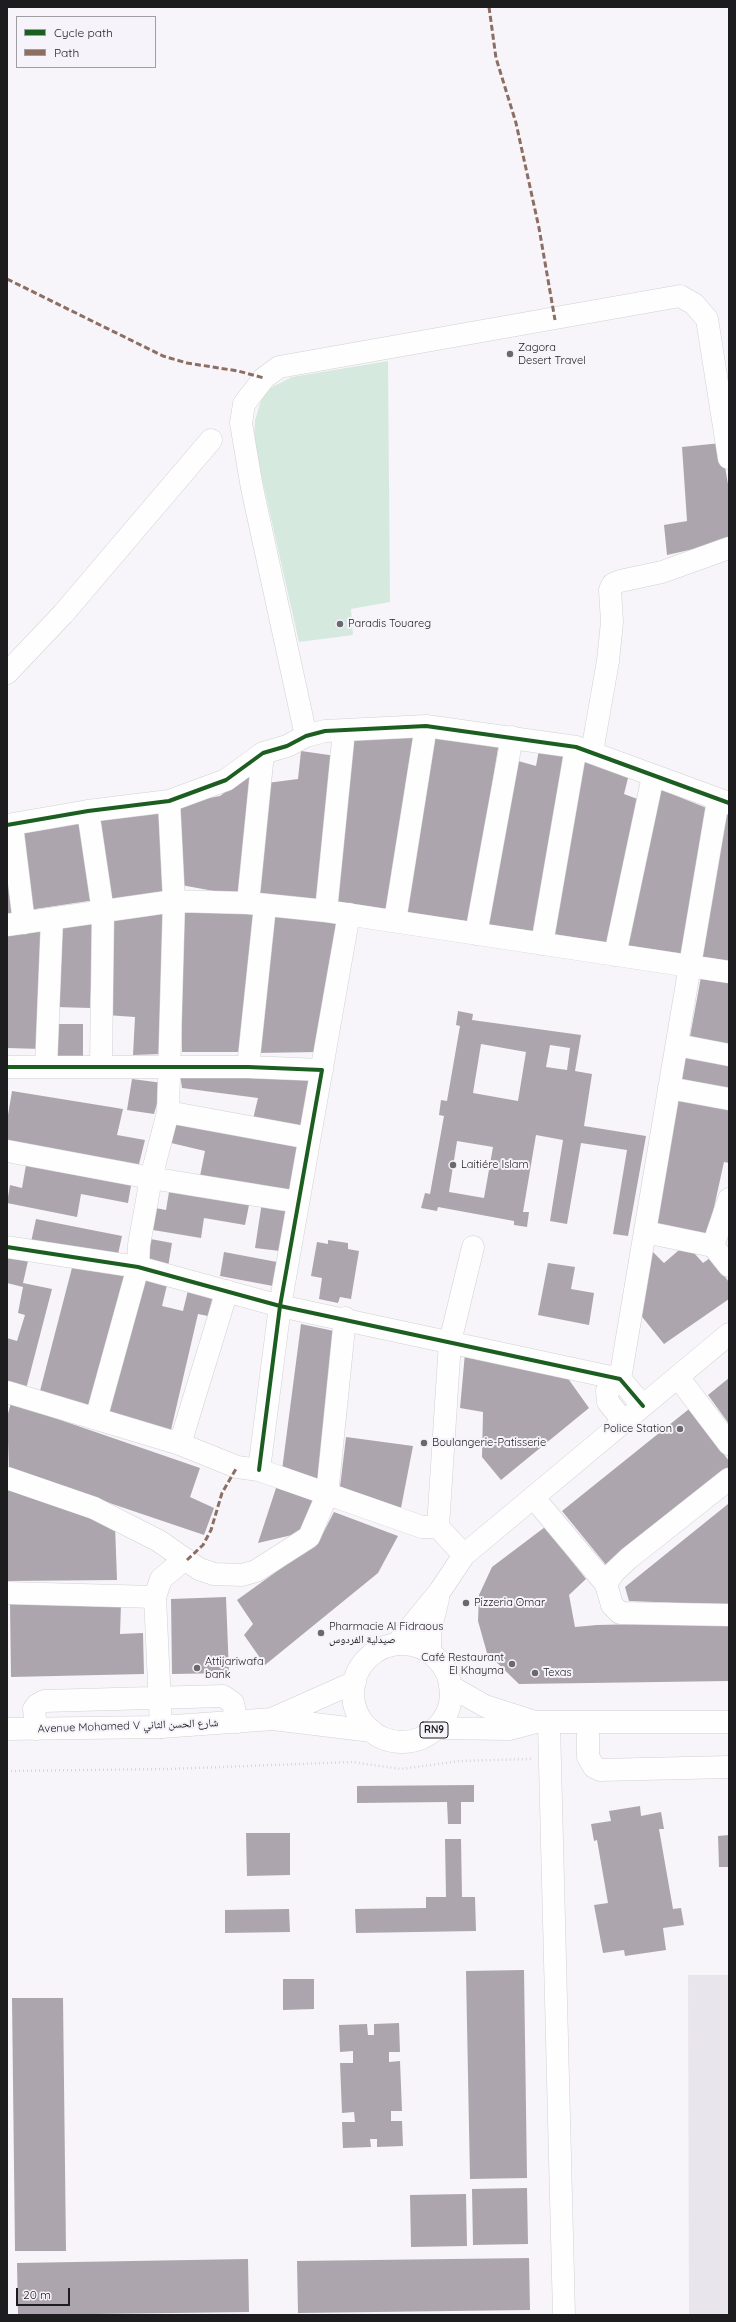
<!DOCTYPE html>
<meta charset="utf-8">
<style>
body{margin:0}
#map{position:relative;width:736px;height:2322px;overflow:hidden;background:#f7f5f9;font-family:Quicksand,sans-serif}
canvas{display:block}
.frame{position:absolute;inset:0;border:8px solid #1d1c1e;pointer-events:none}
.legend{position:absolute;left:16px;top:16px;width:140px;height:52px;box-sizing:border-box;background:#f6f4fa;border:1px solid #9f9ea2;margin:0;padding:5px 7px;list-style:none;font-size:12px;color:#1d1c1e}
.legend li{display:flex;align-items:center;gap:8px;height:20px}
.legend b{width:20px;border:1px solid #9f9ea2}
.scale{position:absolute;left:16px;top:2288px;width:54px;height:18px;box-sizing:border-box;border:2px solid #1d1c1e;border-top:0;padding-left:5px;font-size:12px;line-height:14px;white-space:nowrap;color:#1d1c1e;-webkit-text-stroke:3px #f6f4fa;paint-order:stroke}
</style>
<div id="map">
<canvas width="736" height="2322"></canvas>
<div class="frame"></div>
<ul class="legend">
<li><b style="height:5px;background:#1b5e20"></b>Cycle path</li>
<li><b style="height:5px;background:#8d6e63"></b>Path</li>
</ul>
<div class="scale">20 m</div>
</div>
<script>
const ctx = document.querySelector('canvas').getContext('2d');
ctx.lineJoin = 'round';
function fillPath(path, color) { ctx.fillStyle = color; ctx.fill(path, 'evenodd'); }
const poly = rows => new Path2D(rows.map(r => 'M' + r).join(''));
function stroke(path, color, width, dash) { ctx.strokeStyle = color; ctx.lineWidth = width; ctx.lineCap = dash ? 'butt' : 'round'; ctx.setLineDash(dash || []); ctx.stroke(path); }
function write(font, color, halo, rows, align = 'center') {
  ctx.font = font + ' Quicksand,"Noto Naskh Arabic",sans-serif'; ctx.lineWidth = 4; ctx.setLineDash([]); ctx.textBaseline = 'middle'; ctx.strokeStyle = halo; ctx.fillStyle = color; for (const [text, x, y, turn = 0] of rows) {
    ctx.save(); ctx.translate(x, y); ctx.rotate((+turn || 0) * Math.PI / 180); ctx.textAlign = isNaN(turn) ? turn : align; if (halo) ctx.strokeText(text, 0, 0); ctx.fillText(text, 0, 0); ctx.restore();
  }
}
const built = poly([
 [688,1975,729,1975,729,2315,689,2315]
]);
const green = poly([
 [388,361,390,602,351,609,353,635,299,642,254,443,255,420,264,391,292,377]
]);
const building = poly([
 [721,443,729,490,729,541,667,555,664,525,687,521,682,447],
 [447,734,499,742,470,925,402,915,430,739],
 [349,736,417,737,389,914,331,905],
 [539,750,569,755,533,934,482,927,511,759,536,766],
 [301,751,336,756,316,902,255,895,267,783,298,779],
 [584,760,628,778,624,794,640,800,610,944,546,935],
 [253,771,241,896,181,885,178,804,220,796],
 [657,788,709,809,681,958,624,947],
 [164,809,168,893,107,899,97,819],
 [725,814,729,815,729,962,699,957],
 [85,820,95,900,29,910,21,834],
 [7,855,18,914,7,915],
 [181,907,255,911,239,1052,182,1052],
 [166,910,162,1054,133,1055,135,1017,106,1015,111,911],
 [272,912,338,920,317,1052,256,1053],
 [94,919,90,1008,56,1007,61,926],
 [44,925,42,1049,7,1048,7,928],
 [701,977,729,982,729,1049,689,1042],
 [458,1011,473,1014,472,1020,581,1035,575,1071,592,1074,584,1126,646,1136,628,1236,613,1234,627,1150,581,1143,567,1224,550,1221,563,1140,536,1135,523,1212,529,1212,527,1227,514,1225,514,1221,438,1207,437,1211,421,1208,425,1193,430,1194,444,1116,439,1115,441,1100,447,1101,460,1026,456,1025],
 [481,1044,526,1052,518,1101,473,1093],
 [550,1045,570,1048,567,1070,546,1067],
 [457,1141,493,1147,484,1198,449,1192],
 [57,1024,83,1024,83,1059,56,1059],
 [683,1054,729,1063,729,1091,678,1081],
 [180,1074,313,1080,303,1130,253,1119,258,1098,182,1088],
 [132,1079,163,1083,154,1114,127,1110],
 [12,1091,123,1109,117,1135,145,1140,138,1168,7,1142,7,1121],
 [678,1093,729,1104,729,1163,724,1162,707,1239,654,1227],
 [172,1117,301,1142,292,1195,200,1176,205,1151,167,1142],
 [27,1159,132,1180,128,1203,81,1194,77,1217,7,1203,10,1185,22,1188],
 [170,1186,250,1200,245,1225,204,1218,201,1238,147,1229,150,1207,166,1210],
 [262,1202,286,1206,280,1251,255,1248],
 [36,1219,122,1236,117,1259,31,1242],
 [145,1238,172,1243,168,1267,140,1262],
 [328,1240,348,1243,348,1249,359,1251,351,1299,340,1297,338,1303,319,1299,322,1278,311,1276,317,1242,328,1244],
 [686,1244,703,1263,710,1258,729,1282,729,1299,664,1344,639,1313,650,1249,664,1263],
 [224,1252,277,1262,273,1286,220,1276],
 [7,1256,28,1261,23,1283,52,1289,26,1389,7,1381,7,1338,17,1341,25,1315,18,1313,23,1287,7,1283],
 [548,1263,575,1267,571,1289,594,1293,589,1325,538,1315],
 [73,1264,128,1277,95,1407,40,1391],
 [138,1274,168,1281,162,1306,183,1311,189,1286,214,1291,208,1316,198,1314,171,1430,106,1415],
 [301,1324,334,1331,318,1483,282,1470],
 [465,1353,562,1370,589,1408,501,1480,482,1457,483,1412,460,1408],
 [729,1378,729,1424,708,1395],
 [11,1403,200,1468,190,1497,214,1508,204,1535,9,1469,7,1417],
 [689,1409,729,1461,729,1471,606,1565,562,1511],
 [346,1437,413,1446,401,1508,340,1487],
 [277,1485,318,1503,305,1532,258,1543],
 [8,1487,115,1525,117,1580,8,1581],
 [728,1504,729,1605,629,1601,625,1587],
 [334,1512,398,1536,378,1573,265,1665,244,1635,253,1624,237,1600,319,1541],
 [545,1527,586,1579,569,1595,575,1627,597,1625,729,1622,729,1681,519,1684,487,1653,478,1621,479,1595,492,1567],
 [226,1597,229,1673,172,1674,171,1599],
 [10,1604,121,1604,120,1634,143,1633,144,1674,11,1677],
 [474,1785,474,1802,461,1802,461,1824,448,1824,447,1802,357,1803,357,1786],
 [640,1806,641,1816,661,1812,664,1829,659,1829,673,1909,681,1908,684,1925,663,1928,666,1950,625,1956,624,1950,603,1953,594,1905,608,1903,597,1840,594,1841,591,1824,611,1821,609,1811],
 [246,1833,290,1833,290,1875,247,1876],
 [729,1835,729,1867,719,1867,718,1836],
 [445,1839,461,1839,462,1897,475,1897,476,1931,356,1933,355,1909,426,1908,426,1897,446,1897],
 [289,1909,290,1932,225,1933,225,1910],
 [524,1970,527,2178,470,2179,466,1971],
 [283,1979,314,1979,314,2009,283,2010],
 [12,1998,63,1998,66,2251,15,2251],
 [399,2023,400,2052,389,2052,389,2062,400,2061,402,2111,391,2111,391,2121,402,2121,403,2146,377,2147,377,2139,370,2139,371,2147,343,2148,342,2122,355,2122,354,2112,342,2113,340,2063,353,2063,353,2051,340,2052,339,2025,367,2024,368,2035,374,2035,374,2024],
 [527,2188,528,2244,473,2245,472,2189],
 [466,2194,467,2246,411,2247,410,2195],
 [529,2258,530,2310,298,2313,297,2261],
 [248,2259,249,2312,18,2315,17,2263]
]);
const path = poly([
 [7,1771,169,1769,352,1762,401,1769,460,1761,531,1759]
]);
const minor = poly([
 [7,673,63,614,211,440],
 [306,736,252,488,241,423,244,404,264,378,279,367,680,296,694,304,707,319,729,458],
 [592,752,608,661,612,622,610,590,613,584,620,581,662,572,729,548],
 [88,811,103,912,101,1067],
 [7,825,88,811,169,801,226,780,263,753,287,746,306,736,325,731,426,726,576,747,729,803],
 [12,825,24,923],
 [248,903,263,753],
 [326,911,344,731],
 [395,921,426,726],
 [7,925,174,901,248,903,326,911,729,972],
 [476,934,512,737],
 [542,944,576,747],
 [615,955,653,776],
 [677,1045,729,1055],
 [7,1067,248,1067,322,1070],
 [46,1067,52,919],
 [248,1067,265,906],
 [669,1088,729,1099],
 [168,1112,309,1138],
 [7,1151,151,1178,298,1202],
 [729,1199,713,1246,729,1266],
 [645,1232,713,1246],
 [7,1247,138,1267,280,1306,620,1379,643,1406],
 [678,1377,729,1444],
 [7,1392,180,1444,237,1467,259,1470,422,1527,438,1527,464,1555],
 [96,1419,138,1267,139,1245,151,1178,168,1112,174,901,169,801],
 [624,1422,608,1402,607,1391,620,1379,718,800],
 [180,1444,227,1291],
 [259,1470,280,1306,349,914],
 [7,1478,94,1508,159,1541,199,1569,214,1574,242,1575,256,1571,309,1537,327,1495,345,1318],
 [729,1479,629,1558,613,1573,606,1584,612,1605,620,1613,729,1615],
 [534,1498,606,1584],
 [438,1527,450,1342,473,1247],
 [7,1593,155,1597],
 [397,1644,440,1591,464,1555,729,1334],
 [430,1653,430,1631,438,1599],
 [588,1723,588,1757,594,1767,600,1770,729,1767],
 [549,1724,564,2315],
 [161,1727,155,1597,161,1579,179,1564,187,1560],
 [36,1729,34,1709,37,1705,44,1701,223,1696,233,1703,237,1722]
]);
const major = poly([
 '353 1693a49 49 0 1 1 98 0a49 49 0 1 1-98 0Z',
 [450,1686,485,1706,535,1722,729,1722],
 [274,1718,355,1682],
 [436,1728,509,1729,532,1723],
 [7,1729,161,1727,273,1719,372,1731]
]);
const quiet = poly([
 [489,7,496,58,516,123,539,228,555,320],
 [7,279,163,356,187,363,238,371,264,378],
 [187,1560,203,1545,211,1530,222,1493,237,1467]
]);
const cycleway = poly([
 [7,825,88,811,169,801,226,780,263,753,287,746,306,736,325,731,426,726,576,747,729,803],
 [7,1067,248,1067,322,1070,280,1306,259,1470],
 [7,1247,138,1267,280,1306,620,1379,643,1406]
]);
const markers = [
 [510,354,4,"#69686b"],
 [340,624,4,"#69686b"],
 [453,1165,4,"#69686b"],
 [680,1429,4,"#69686b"],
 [424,1443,4,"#69686b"],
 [466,1603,4,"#69686b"],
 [321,1633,4,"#69686b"],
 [512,1664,4,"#69686b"],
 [197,1668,4,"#69686b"],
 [535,1673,4,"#69686b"]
];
const shields = [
 [434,1730,28]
];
const shieldNames = [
 ["RN9",434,1730]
];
const poiNames = [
 ["Zagora",518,348],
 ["Desert Travel",518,361],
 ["Paradis Touareg",348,624],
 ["Laitiére Islam",461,1165],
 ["Police Station",672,1429,"right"],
 ["Boulangerie-Patisserie",432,1443],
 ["Pizzeria Omar",474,1603],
 ["Pharmacie Al Fidraous",329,1627],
 ["صيدلية الفردوس",329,1640],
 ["Café Restaurant",504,1658,"right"],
 ["El Khayma",504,1671,"right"],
 ["Attijariwafa",205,1662],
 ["bank",205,1675],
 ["Texas",543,1673]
];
const streetNames = [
 ["Avenue Mohamed V شارع الحسن الثاني",128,1726,-2]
];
fillPath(built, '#e9e5ed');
fillPath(green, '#d6e9df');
fillPath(building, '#ada5ad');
stroke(minor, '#d1d0d3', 23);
stroke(major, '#d1d0d3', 23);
stroke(path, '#d6d6d7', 2.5, [1, 3]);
stroke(minor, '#fefefe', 22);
stroke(major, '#fefefe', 22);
stroke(quiet, '#8d6e63', 3, [6, 3]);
stroke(cycleway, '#1b5e20', 4);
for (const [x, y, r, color] of markers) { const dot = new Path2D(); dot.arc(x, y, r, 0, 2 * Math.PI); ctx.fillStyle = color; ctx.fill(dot); stroke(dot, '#f6f4fa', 1.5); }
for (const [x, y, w] of shields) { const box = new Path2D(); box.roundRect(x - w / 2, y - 8, w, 16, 3); ctx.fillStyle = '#f6f4fa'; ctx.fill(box); stroke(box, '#1d1c1e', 1); }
write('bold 10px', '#1d1c1e', null, shieldNames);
write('11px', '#1d1c1e', '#f6f4fa', poiNames, 'left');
write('11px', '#1d1c1e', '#f6f4fa', streetNames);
</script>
